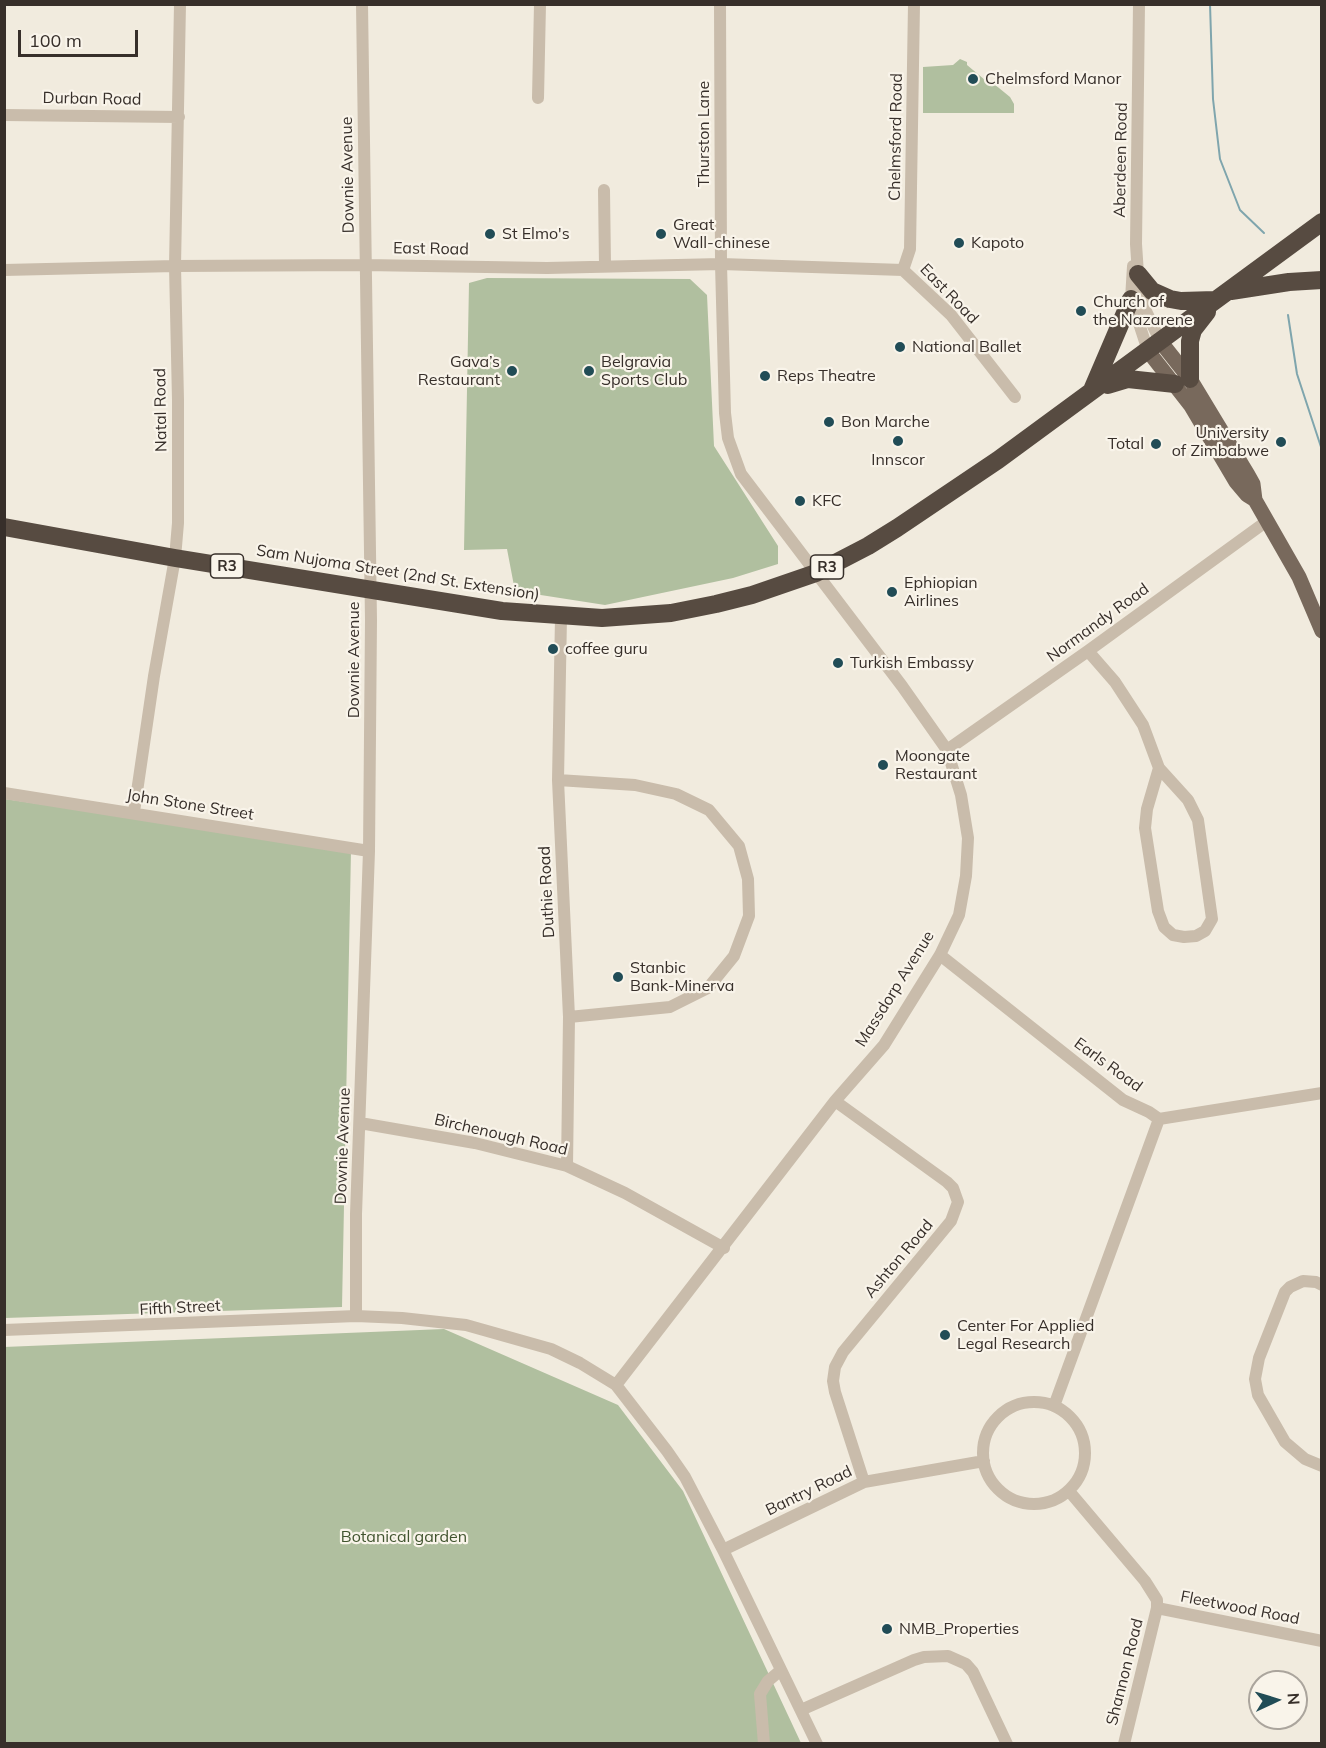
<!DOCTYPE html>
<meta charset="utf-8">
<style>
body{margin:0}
#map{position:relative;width:1326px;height:1748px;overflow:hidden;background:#f1ebde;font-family:Mulish,sans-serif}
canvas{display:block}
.frame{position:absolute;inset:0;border:6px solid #372f2a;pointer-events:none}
.north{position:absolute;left:1248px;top:1670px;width:60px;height:60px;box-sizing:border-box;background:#f9f4ea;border:2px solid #aba59d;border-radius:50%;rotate:86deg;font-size:16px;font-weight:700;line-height:24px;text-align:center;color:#372f2a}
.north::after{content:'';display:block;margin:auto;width:21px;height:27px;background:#214c56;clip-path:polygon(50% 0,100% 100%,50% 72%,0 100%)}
.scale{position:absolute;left:18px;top:30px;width:120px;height:27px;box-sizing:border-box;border:3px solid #372f2a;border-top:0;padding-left:8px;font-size:18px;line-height:21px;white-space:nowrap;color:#372f2a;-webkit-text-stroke:4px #f9f4ea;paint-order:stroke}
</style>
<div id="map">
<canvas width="1326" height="1748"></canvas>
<div class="frame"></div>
<div class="north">N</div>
<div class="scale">100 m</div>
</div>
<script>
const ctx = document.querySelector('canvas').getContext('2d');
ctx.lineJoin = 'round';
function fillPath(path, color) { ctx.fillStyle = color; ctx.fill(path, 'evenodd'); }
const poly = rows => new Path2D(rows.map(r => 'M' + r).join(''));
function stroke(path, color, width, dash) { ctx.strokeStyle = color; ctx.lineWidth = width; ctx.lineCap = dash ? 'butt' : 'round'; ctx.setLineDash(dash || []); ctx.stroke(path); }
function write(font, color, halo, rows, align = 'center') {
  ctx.font = font + ' Mulish,sans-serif'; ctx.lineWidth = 4.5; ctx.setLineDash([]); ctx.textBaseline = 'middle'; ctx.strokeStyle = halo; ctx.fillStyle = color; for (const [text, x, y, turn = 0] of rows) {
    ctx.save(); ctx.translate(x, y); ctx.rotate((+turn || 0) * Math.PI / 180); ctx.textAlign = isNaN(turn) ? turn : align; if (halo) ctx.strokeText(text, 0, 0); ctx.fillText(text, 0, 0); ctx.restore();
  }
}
const green = poly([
 [960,59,967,62,967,65,985,80,988,79,1010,97,1014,104,1014,113,923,113,923,67,953,65],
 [487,278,690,279,707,295,714,446,778,546,778,564,733,578,605,605,515,591,507,549,464,550,469,283],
 [5,799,351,850,342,1307,5,1318],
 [444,1329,618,1405,683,1491,801,1743,5,1743,4,1347]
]);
const stream = poly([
 [1210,4,1213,99,1220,159,1240,210,1264,233],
 [1288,315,1297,374,1322,450]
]);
const minor = poly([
 [1139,4,1136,244,1138,274,1146,311,1160,341],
 [538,98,540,4],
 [4,115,179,117],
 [604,190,605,266],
 [1133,266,1131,299,1148,351],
 [4,270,175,266,365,265,547,268,721,264,903,270,951,315,1015,397],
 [903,270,910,249,914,4],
 [561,617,558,780,569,1017,567,1166],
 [1088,651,1115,682,1143,725,1159,768,1188,800,1198,820,1212,919,1205,931,1196,936,1184,937,1173,935,1164,927,1158,911,1145,828,1147,809,1159,768],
 [947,750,1088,651,1267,521],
 [558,780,635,785,676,794,709,810,739,846,748,879,749,916,734,956,708,988,670,1007,569,1017],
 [4,793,369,851],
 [134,812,154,676,175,558,178,523,178,400,175,266,180,4],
 [940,955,1123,1100,1149,1112,1159,1119,1322,1093],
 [835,1101,947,1182,953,1188,958,1202,951,1221,843,1352,835,1367,833,1381,835,1392,864,1482],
 [360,1123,475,1143,567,1166,625,1193,724,1248],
 [1322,1285,1316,1282,1303,1281,1290,1287,1285,1292,1259,1358,1255,1379,1258,1395,1285,1442,1305,1459,1322,1466],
 [356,1316,356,1214,369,851,371,620,362,4],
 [4,1330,356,1316,402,1318,466,1325,551,1349,580,1363,616,1385,667,1451,685,1477,723,1550,817,1744],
 [616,1385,835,1101,884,1045,940,955,959,915,966,876,968,838,961,795,947,750,902,686,741,474,728,438,725,413,721,264,720,4],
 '983 1453a51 51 0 1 1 102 0a51 51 0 1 1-102 0Z',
 [1054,1406,1159,1119],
 [1069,1491,1145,1581,1157,1600,1157,1608,1322,1641],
 [723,1550,864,1482,984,1461],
 [801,1710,914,1660,924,1657,948,1656,966,1664,973,1672,1007,1744],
 [764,1744,760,1694,768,1681,781,1670],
 [1124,1744,1157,1608]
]);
const major = poly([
 [1160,341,1190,379,1248,475,1253,484,1255,500,1299,577,1322,631],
 [1148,351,1191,406,1236,482,1247,495,1255,500]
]);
const highway = poly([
 [1138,274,1152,291,1170,299,1181,301,1215,300],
 [1231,291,1289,282,1322,280],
 [1190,379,1190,341,1193,330,1207,312],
 [1108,385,1128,379,1175,384],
 [1092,390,1131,299],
 [4,527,175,558,502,611,602,618,671,613,716,604,752,595,816,573,868,546,897,528,998,460,1322,222]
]);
const markers = [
 [973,79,6,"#214c56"],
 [490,234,6,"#214c56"],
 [661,234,6,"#214c56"],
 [959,243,6,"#214c56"],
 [1081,311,6,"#214c56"],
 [900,347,6,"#214c56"],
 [512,371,6,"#214c56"],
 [589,371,6,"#214c56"],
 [765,376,6,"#214c56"],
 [829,422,6,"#214c56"],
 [898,441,6,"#214c56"],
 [1281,442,6,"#214c56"],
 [1156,444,6,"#214c56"],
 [800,501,6,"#214c56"],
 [892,592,6,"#214c56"],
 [553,649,6,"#214c56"],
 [838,663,6,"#214c56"],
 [883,765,6,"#214c56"],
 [618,977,6,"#214c56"],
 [945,1335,6,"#214c56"],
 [887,1629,6,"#214c56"]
];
const shields = [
 [227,566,33],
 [827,567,33]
];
const shieldNames = [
 ["R3",227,566],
 ["R3",827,567]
];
const poiNames = [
 ["Chelmsford Manor",985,79],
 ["Great",673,225],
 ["Wall-chinese",673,243],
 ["St Elmo's",502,234],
 ["Kapoto",971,243],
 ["Church of",1093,302],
 ["the Nazarene",1093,320],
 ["National Ballet",912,347],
 ["Gava’s",500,362,"right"],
 ["Restaurant",500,380,"right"],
 ["Belgravia",601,362],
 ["Sports Club",601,380],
 ["Reps Theatre",777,376],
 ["Bon Marche",841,422],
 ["University",1269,433,"right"],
 ["of Zimbabwe",1269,451,"right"],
 ["Total",1144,444,"right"],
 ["Innscor",898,460,"center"],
 ["KFC",812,501],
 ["Ephiopian",904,583],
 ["Airlines",904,601],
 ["coffee guru",565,649],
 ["Turkish Embassy",850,663],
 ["Moongate",895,756],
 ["Restaurant",895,774],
 ["Stanbic",630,968],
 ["Bank-Minerva",630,986],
 ["Center For Applied",957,1326],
 ["Legal Research",957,1344],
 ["NMB_Properties",899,1629]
];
const streetNames = [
 ["Durban Road",92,99,1],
 ["Thurston Lane",704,134,-90],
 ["Chelmsford Road",896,137,-89],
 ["Aberdeen Road",1121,160,-89],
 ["Downie Avenue",348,175,-91],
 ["East Road",431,249,1],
 ["East Road",949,294,46],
 ["Natal Road",161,410,-91],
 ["Sam Nujoma Street (2nd St. Extension)",398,573,9],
 ["Normandy Road",1098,623,-36],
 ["Downie Avenue",354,660,-90],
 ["John Stone Street",190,805,9],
 ["Duthie Road",547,892,-93],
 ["Massdorp Avenue",895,989,-58],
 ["Earls Road",1108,1065,36],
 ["Birchenough Road",501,1135,13],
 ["Downie Avenue",343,1146,-88],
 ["Ashton Road",899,1259,-50],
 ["Fifth Street",180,1308,-3],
 ["Bantry Road",809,1491,-26],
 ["Fleetwood Road",1240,1608,11],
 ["Shannon Road",1125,1672,-76]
];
const parkNames = [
 ["Botanical garden",404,1537]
];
fillPath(green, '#b0bf9f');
stroke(stream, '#7fa5ad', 2);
stroke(minor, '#c9bcab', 12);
stroke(major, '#78695c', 15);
stroke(highway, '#574b41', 18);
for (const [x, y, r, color] of markers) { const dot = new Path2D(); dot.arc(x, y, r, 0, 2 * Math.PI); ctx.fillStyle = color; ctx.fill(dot); stroke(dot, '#f9f4ea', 2); }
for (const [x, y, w] of shields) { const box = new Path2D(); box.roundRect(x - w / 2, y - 12, w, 24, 4.5); ctx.fillStyle = '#f9f4ea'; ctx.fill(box); stroke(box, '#372f2a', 1.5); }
write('bold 15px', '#372f2a', null, shieldNames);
write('16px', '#372f2a', '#f9f4ea', poiNames, 'left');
write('16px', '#372f2a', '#f9f4ea', streetNames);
write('16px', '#41542f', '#f9f4ea', parkNames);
</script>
